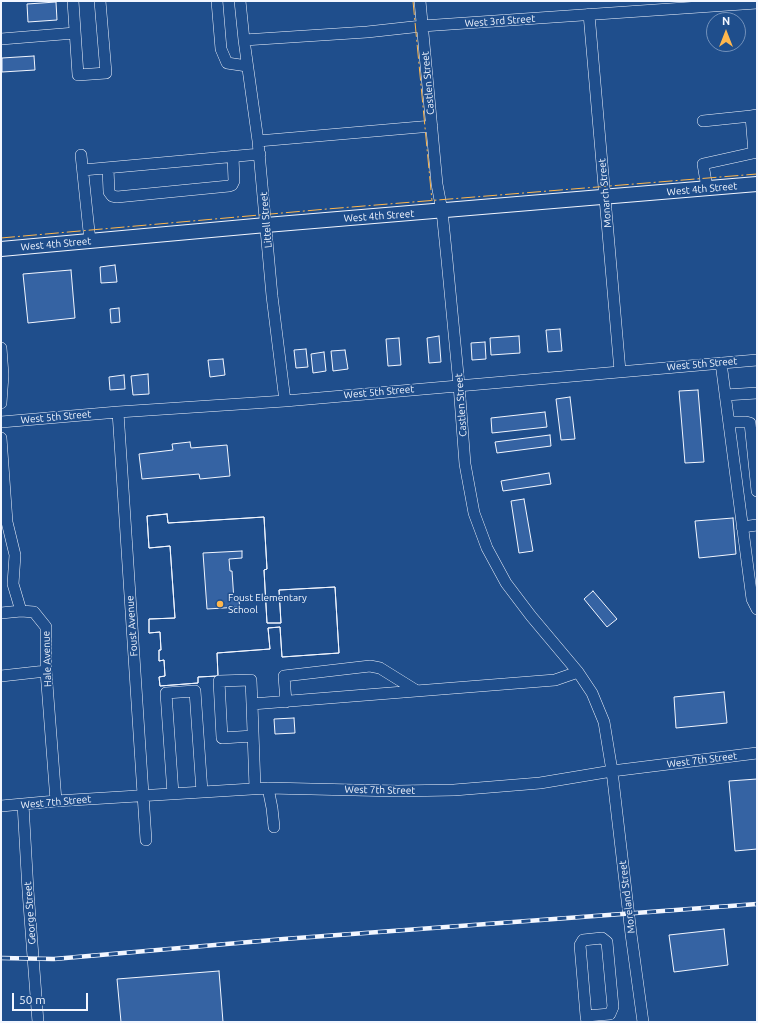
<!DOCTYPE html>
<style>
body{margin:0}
#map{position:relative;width:758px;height:1023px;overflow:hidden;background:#1f4e8c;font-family:Ubuntu,sans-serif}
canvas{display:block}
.frame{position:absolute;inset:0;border:2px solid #f2f6ff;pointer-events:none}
.north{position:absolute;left:706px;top:12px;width:40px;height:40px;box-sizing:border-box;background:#1f4e8c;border:1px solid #7391ba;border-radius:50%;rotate:0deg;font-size:11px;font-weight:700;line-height:16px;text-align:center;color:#f2f6ff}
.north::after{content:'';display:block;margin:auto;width:14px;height:18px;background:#ffb74d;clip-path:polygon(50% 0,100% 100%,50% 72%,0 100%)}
.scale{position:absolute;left:12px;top:993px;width:76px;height:18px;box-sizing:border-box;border:2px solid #f2f6ff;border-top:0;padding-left:5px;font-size:12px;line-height:14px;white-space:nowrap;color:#f2f6ff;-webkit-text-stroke:3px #1f4e8c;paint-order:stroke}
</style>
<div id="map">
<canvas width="758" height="1023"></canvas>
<div class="frame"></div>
<div class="north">N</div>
<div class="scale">50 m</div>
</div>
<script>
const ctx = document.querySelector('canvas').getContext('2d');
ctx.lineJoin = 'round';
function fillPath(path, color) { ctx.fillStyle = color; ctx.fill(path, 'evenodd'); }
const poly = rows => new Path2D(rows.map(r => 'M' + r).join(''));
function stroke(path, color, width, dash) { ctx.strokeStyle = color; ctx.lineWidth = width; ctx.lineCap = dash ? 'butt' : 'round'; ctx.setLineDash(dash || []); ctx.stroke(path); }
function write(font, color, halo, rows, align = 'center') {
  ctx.font = font + ' Ubuntu,sans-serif'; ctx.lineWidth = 3; ctx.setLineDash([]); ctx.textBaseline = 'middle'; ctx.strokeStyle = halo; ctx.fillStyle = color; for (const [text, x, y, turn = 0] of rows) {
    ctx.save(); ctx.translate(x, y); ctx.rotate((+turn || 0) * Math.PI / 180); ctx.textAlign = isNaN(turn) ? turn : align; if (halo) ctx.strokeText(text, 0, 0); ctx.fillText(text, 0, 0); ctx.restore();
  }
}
const building = poly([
 [56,2,57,20,28,22,27,4,56,2],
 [34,56,35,70,2,72,2,58,34,56],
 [115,265,117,282,101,283,100,267,115,265],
 [71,270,75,318,28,323,23,274,71,270],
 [119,308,120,322,111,323,110,309,119,308],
 [560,329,562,351,548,352,546,330,560,329],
 [439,336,441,362,429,363,427,338,439,336],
 [519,336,520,353,491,355,490,338,519,336],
 [399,338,401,365,388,366,386,339,399,338],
 [485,342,486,359,472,360,471,343,485,342],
 [306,349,308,367,296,368,294,350,306,349],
 [345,350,348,369,333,371,331,351,345,350],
 [324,352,326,371,313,373,311,354,324,352],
 [223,359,225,375,210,377,208,360,223,359],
 [148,374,149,394,133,395,131,376,148,374],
 [124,375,125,389,110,390,109,377,124,375],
 [698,390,704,462,685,463,679,391,698,390],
 [570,397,575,439,561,440,556,399,570,397],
 [545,412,547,427,492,433,491,418,545,412],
 [550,435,551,446,497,453,495,442,550,435],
 [190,442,191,448,227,445,230,476,200,479,199,474,142,479,139,454,173,450,172,444,190,442],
 [549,473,551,484,503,491,501,481,549,473],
 [524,499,533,551,519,553,511,501,524,499],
 [167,514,168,523,264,517,267,569,264,570,267,623,281,623,279,590,335,587,339,653,282,657,280,627,268,628,270,649,217,653,218,676,198,677,198,683,160,686,159,677,165,676,164,660,159,661,159,650,161,650,160,632,149,633,149,619,175,618,170,546,149,548,147,516,167,514],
 [242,551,242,558,229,559,230,571,232,571,234,601,239,601,240,607,207,609,203,553,242,551],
 [167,514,168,523,264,517,267,569,264,570,267,623,281,623,279,590,335,587,339,653,282,657,280,627,268,628,270,649,217,653,218,676,198,677,198,683,160,686,159,677,165,676,164,660,159,661,159,650,161,650,160,632,149,633,149,619,175,618,170,546,149,548,147,516,167,514],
 [733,518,736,554,699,558,695,521,733,518],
 [593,591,617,619,607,627,584,599,593,591],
 [724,692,727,723,676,728,674,697,724,692],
 [294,718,295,733,275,734,274,719,294,718],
 [757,779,757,849,735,851,729,781,757,779],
 [724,929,728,965,674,972,669,935,724,929],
 [219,971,223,1022,121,1022,117,979,219,971]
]);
const minor = poly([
 [73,1,78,75,106,73,100,1],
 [217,1,221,49,227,63,247,66],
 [240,1,244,40,258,141,272,296,285,401],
 [420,1,437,184,442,211,447,260,459,385,465,464,474,513,487,548,506,583,531,616,578,672,592,693,604,722,612,771,631,934,643,1022],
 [589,14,620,371],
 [1,39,75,33],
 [244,40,367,32,422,26,757,3],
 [703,121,751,116],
 [258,141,432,126],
 [754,153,751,116,757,115],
 [81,155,90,241],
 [108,168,109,192,112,196,117,197,229,186,232,185,234,181,233,156],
 [83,170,260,154],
 [707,188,703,164,757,152],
 [1,348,3,375,1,403],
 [721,363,752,599,757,609],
 [725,395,757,393],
 [118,412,146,840],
 [1,422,118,412,285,401,757,360],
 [729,422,746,422,750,423,757,491],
 [1,438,7,522,15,555,13,584,21,611,34,612,46,627,46,671,56,801],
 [742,527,757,525],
 [1,613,21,611],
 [1,676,46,671],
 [286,702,284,676,370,666,380,668,417,691],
 [252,704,251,680,219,681,222,738,253,736],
 [255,788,252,704,555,680,578,672],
 [268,788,272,808,274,827],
 [173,794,166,693,195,691,202,792],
 [23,804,28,891,38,1022],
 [1,806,56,801,268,788,398,791,454,790,540,783,612,771,757,753],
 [586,1016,610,1014,613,1007,607,942,602,938,583,940,580,945,586,1016,587,1022]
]);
const major = poly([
 [1,249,266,225,757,184]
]);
const rail = poly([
 [1,958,54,959,284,939,757,904]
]);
const power = poly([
 [413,1,432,201],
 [1,238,327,209,757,174]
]);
const markers = [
 [220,604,4,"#ffb74d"]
];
const streetNames = [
 ["West 3rd Street",500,21,-4],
 ["Castlen Street",428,83,-95],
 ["West 4th Street",702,189,-5],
 ["Monarch Street",605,193,-95],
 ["West 4th Street",379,216,-4],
 ["Littell Street",266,220,-95],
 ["West 4th Street",56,244,-5],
 ["West 5th Street",702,364,-5],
 ["West 5th Street",379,392,-5],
 ["Castlen Street",461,405,-94],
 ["West 5th Street",56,417,-5],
 ["Foust Avenue",132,626,-94],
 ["Hale Avenue",47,659,-92],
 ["West 7th Street",702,760,-7],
 ["West 7th Street",380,790,1],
 ["West 7th Street",56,802,-5],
 ["Moreland Street",627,897,-97],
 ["George Street",30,913,-94]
];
const poiNames = [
 ["Foust Elementary",228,598],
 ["School",228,610]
];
fillPath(building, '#3563a3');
stroke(building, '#f2f6ff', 1);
stroke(minor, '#f2f6ff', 12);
stroke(major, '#f2f6ff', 16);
stroke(minor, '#1f4e8c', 11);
stroke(major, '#1f4e8c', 14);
stroke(rail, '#f2f6ff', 4.5);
stroke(rail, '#1f4e8c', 3, [9]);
stroke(power, '#ffb74d', 1, [14, 3, 2, 3]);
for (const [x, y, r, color] of markers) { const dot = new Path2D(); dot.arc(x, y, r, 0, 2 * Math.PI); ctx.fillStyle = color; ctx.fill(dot); stroke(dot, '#1f4e8c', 1.5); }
write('10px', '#f2f6ff', '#1f4e8c', streetNames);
write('10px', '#f2f6ff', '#1f4e8c', poiNames, 'left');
</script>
